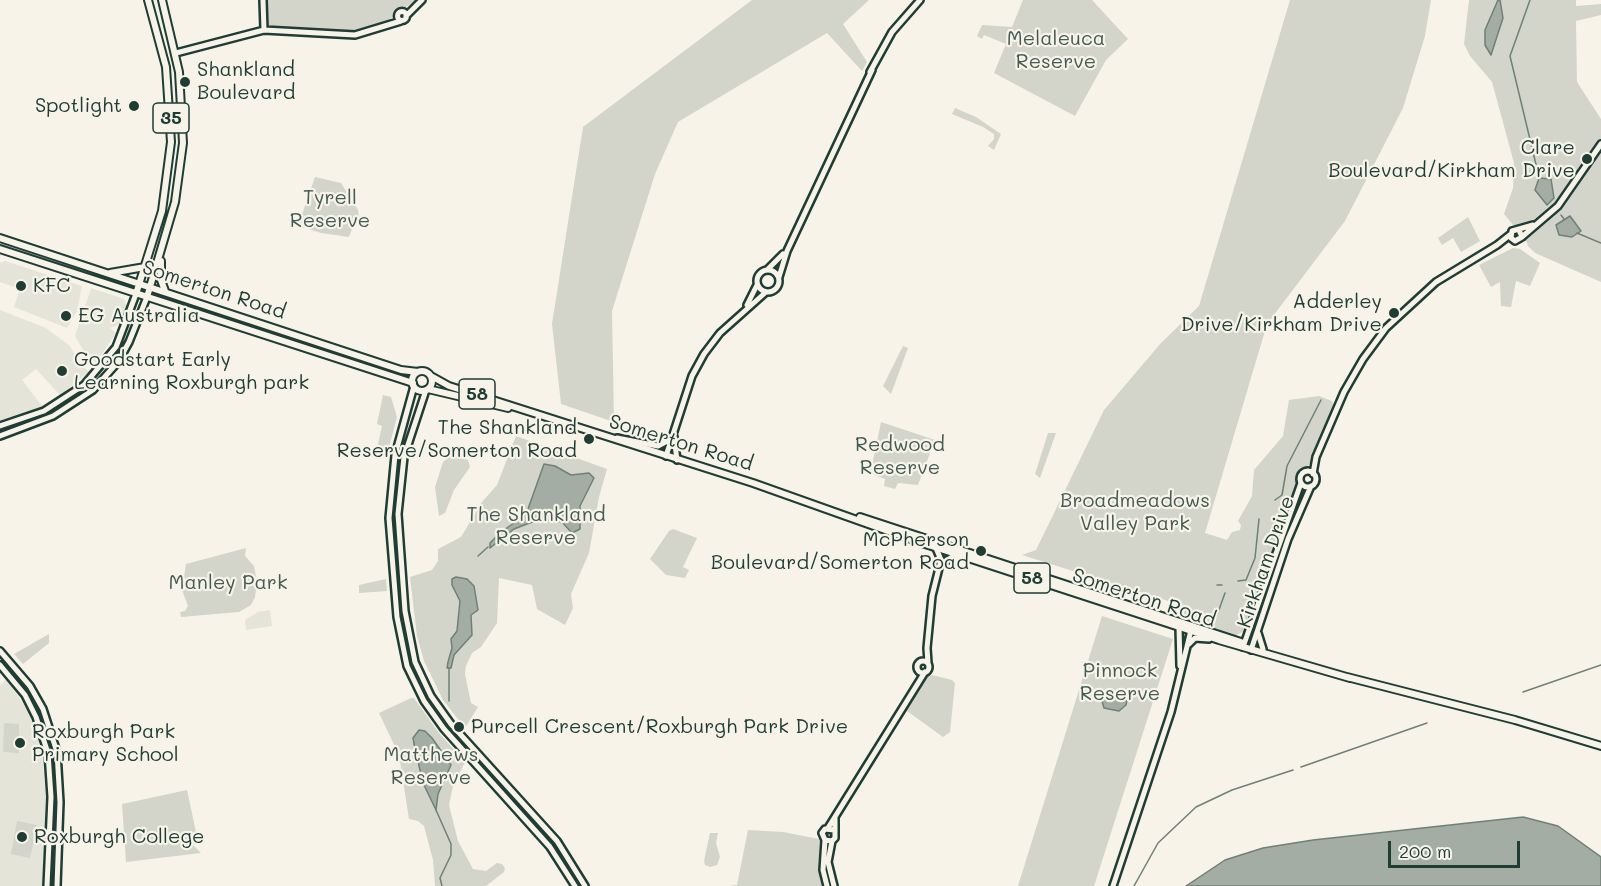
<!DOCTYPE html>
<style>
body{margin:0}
#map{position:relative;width:1601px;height:886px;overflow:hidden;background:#f7f3e8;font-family:Mali,sans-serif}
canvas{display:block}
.scale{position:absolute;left:1388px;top:841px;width:132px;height:27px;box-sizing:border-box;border:3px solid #1f3d34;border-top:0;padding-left:8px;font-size:18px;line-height:21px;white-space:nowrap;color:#1f3d34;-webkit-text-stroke:4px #f7f3e8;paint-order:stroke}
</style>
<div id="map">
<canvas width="1601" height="886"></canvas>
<div class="scale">200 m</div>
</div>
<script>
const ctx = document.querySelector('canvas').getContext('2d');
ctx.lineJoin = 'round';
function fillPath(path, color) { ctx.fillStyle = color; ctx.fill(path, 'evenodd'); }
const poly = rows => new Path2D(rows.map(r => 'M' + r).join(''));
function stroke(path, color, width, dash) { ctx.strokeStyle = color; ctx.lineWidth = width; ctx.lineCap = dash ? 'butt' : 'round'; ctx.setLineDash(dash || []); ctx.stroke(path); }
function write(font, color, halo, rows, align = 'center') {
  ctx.font = font + ' Mali,sans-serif'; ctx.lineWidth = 4.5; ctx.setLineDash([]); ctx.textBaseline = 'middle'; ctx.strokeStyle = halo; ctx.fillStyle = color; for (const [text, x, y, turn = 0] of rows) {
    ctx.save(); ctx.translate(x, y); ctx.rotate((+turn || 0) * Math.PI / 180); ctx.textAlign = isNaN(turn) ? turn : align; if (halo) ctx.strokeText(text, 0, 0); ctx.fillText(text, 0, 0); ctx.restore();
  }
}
const built = poly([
 [5,261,82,286,77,311,67,328,14,307,20,289,0,282,0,263],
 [91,288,124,299,126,305,120,324,110,328,116,333,96,363,85,353,75,336],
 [0,310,46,328,70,346,78,361,89,372,60,395,36,369,22,380,42,406,0,422],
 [270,610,272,626,246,630,245,620,258,612],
 [7,679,29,713,42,752,46,799,42,886,0,886,0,685]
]);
const green = poly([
 [265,0,416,0,381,25,355,33,341,34,270,28,265,24],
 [752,0,869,0,843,24,867,62,862,71,827,33,678,122,655,174,612,311,614,422,561,404,552,324,583,127],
 [1023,0,1092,0,1128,39,1106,60,1075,116,994,73,1006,44,984,35,982,39,977,36,982,25,1012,27],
 [1290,0,1431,0,1425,36,1403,108,1345,221,1267,324,1205,533,1227,540,1232,532,1240,530,1241,525,1238,521,1252,496,1254,470,1283,436,1289,400,1319,396,1332,401,1334,407,1311,462,1300,476,1299,486,1277,536,1244,631,1235,636,1178,618,1181,605,1022,555,1036,550,1104,410,1161,343,1199,306],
 [1469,0,1576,0,1576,6,1601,4,1601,15,1576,21,1577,82,1601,119,1601,139,1556,206,1529,226,1513,225,1504,214,1513,188,1514,163,1492,82,1470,56,1464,44],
 [955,108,976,117,1001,134,994,150,988,146,994,139,994,134,983,127,952,114],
 [1601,148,1601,282,1535,253,1528,246,1525,238,1562,205],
 [315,177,341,183,358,210,359,219,355,221,349,237,321,233,298,226],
 [1468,217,1480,241,1461,252,1453,238,1442,245,1438,238],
 [1513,248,1520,249,1540,263,1530,286,1516,281,1511,307,1501,306,1500,282,1491,287,1479,265],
 [903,346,908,348,891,394,883,386],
 [383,395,391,397,397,417,387,455,376,453,382,426,377,424],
 [881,422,935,440,918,485,898,483,895,489,884,486,885,479,874,475,871,470],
 [1048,433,1056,433,1040,478,1035,474],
 [516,436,607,469,599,497,589,553,571,594,573,608,565,625,537,609,532,585,499,578,497,623,481,647,472,653,466,666,465,674,471,703,478,707,465,728,443,700,424,661,417,636,410,577,432,570,438,561,438,549,461,537,482,502,497,485],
 [451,456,468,460,470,467,454,490,445,513,439,516,435,487,443,462],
 [673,529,697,538,683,567,689,570,685,578,666,575,650,559,669,531],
 [246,548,245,556,254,566,257,582,255,597,251,605,239,612,181,617,180,612,185,611,188,606,182,590,186,564],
 [386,579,387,591,359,593,359,585],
 [1102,616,1173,639,1094,886,1018,886],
 [49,634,49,643,23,664,14,654],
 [932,675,952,680,955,683,950,732,943,737,907,711,925,679],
 [411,698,414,698,439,733,465,762,453,786,449,805,458,841,473,869,486,871,497,863,502,864,505,868,504,872,486,886,435,886,433,860,424,826,418,821,409,819,399,755,379,713],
 [4,723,19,724,19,753,3,752],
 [187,790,196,832,193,845,201,853,126,862,122,804],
 [17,821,37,825,30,858,11,854],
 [748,830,783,832,819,839,821,843,819,864,822,886,729,886,737,885],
 [710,833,718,833,716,843,720,857,717,865,710,867,705,865,704,861]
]);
const water = poly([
 [1498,0,1500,0,1503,18,1491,55,1485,45,1485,30,1498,0],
 [1539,178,1551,179,1554,198,1547,205,1535,190,1539,178],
 [1570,216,1581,231,1572,237,1559,235,1556,225,1570,216],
 [544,464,555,466,571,475,589,473,594,478,580,506,580,529,572,533,562,522,540,519,514,529,490,548,490,543,501,532,524,516,528,509,544,464],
 [456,577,467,579,474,586,478,610,471,615,472,635,454,655,451,668,447,668,448,662,452,648,451,639,457,631,460,601,452,585,452,579,456,577],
 [1101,698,1127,700,1126,705,1119,711,1104,708,1101,698],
 [419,730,425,731,432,738,451,765,438,794,436,810,423,783,414,744,413,738,419,730],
 [1523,817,1558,826,1601,857,1601,886,1186,886,1225,860,1263,848,1313,840,1523,817]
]);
const stream = poly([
 [1530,0,1510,56,1539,177],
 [1561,215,1564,219],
 [1577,233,1601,243],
 [1275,500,1282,495,1287,466,1321,400],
 [478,556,488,547],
 [1238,581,1246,580,1255,558,1259,519],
 [1217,585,1222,585],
 [1212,623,1216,618,1225,593],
 [449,668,449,701],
 [1523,692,1601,665],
 [1301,767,1427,723],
 [436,810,451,844,451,855,440,878,442,886],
 [1134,886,1158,843,1196,807,1232,790,1293,770]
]);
const secondary = poly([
 [263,0,264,30],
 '397.5 16a4.5 4.5 0 1 1 9 0a4.5 4.5 0 1 1-9 0Z',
 [406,16,422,0],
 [176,53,264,30,355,35,401,21],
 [870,72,892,32,920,0],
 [1519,230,1522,237,1515,241,1511,238,1512,231,1533,225],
 [1523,236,1558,206,1601,144],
 '757 281a11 11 0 1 1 22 0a11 11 0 1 1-22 0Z',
 [767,270,783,254],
 [779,277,787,251,872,70],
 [747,305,757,285],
 [414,386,395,455,389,518,397,617,407,666,424,701,444,729,550,847,575,886],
 [426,390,404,457,398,514,405,611,415,662,431,696,451,724,557,841,585,886],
 [0,426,44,411,84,385,116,347,136,294],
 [0,436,53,416,93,390,118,362,129,342,147,297],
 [674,437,677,460],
 [617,438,658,446,671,439],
 [666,456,692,376,704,354,720,333,766,292],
 '1300 479a8 8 0 1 1 16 0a8 8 0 1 1-16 0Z',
 [1313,474,1316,457,1344,392,1363,359,1386,328,1436,282,1497,245,1511,234],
 [946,561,952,557,959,558],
 [1179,627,1180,666],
 [1258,633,1263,649],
 [1189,644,1195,638,1209,639],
 [1243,647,1301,483],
 [1251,650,1288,539,1311,486],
 [0,651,30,686,43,709,57,752,60,802,57,886],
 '917 667a6 6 0 1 1 12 0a6 6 0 1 1-12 0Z',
 [928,663,927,648,932,596,941,560,936,548],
 [0,665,25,695,36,717,48,753,51,797,47,886],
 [828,828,925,672],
 [834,830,825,829,822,833,825,840,832,841,835,838,835,818],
 [825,840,823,870,827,886],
 [832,841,828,862,834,886],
 [1113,886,1171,712,1192,626]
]);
const primary = poly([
 [0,238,401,370,418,372],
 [0,249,413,383],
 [161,261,161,280,165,291],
 [110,273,145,267],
 [136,294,162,211,171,142,166,67,148,0],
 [147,297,175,202,183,143,179,72,162,0],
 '412 381a10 10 0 1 1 20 0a10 10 0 1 1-20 0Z',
 [431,376,449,386,753,483,916,541,1219,640,1350,678],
 [428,389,508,408],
 [860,517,1241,642],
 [1347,677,1515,720,1601,746]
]);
const markers = [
 [185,82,6,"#1f3d34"],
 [134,106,6,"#1f3d34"],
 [1587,159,6,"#1f3d34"],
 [21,286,6,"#1f3d34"],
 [1394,313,6,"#1f3d34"],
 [66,316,6,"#1f3d34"],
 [62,371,6,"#1f3d34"],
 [589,439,6,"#1f3d34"],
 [981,551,6,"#1f3d34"],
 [459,727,6,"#1f3d34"],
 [20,743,6,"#1f3d34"],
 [22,837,6,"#1f3d34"]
];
const shields = [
 [171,118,36],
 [477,394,36],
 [1032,578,36]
];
const shieldNames = [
 ["35",171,118],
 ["58",477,394],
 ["58",1032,578]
];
const parkNames = [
 ["Melaleuca",1056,39],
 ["Reserve",1056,62],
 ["Tyrell",330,198],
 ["Reserve",330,221],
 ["Redwood",900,445],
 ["Reserve",900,468],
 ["Broadmeadows",1135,501],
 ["Valley Park",1135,524],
 ["The Shankland",536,515],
 ["Reserve",536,538],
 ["Manley Park",228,583],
 ["Pinnock",1120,671],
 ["Reserve",1120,694],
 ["Matthews",431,755],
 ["Reserve",431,778]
];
const poiNames = [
 ["Shankland",197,70],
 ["Boulevard",197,93],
 ["Spotlight",122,106,"right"],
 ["Clare",1575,148,"right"],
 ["Boulevard/Kirkham Drive",1575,171,"right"],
 ["KFC",33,286],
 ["Adderley",1382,302,"right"],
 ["Drive/Kirkham Drive",1382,325,"right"],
 ["EG Australia",78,316],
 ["Goodstart Early",74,360],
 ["Learning Roxburgh park",74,383],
 ["The Shankland",577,428,"right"],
 ["Reserve/Somerton Road",577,451,"right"],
 ["McPherson",969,540,"right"],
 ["Boulevard/Somerton Road",969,563,"right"],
 ["Purcell Crescent/Roxburgh Park Drive",471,727],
 ["Roxburgh Park",32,732],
 ["Primary School",32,755],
 ["Roxburgh College",34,837]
];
const streetNames = [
 ["Somerton Road",214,290,18],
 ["Somerton Road",681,443,17],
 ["Kirkham Drive",1266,562,-71],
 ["Somerton Road",1144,598,18]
];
fillPath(built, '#e5e4d9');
fillPath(green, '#d3d5ca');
fillPath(water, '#a4ada3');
stroke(water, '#6f8077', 1.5);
stroke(stream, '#6f8077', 1.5);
stroke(secondary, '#1f3d34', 10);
stroke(primary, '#1f3d34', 10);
stroke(secondary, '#f7f3e8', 5);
stroke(primary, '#f7f3e8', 6);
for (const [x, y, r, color] of markers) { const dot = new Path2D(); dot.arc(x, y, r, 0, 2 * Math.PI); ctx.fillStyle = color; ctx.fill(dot); stroke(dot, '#f7f3e8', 2); }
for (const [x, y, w] of shields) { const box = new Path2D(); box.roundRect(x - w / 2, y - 15, w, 30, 4.5); ctx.fillStyle = '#f7f3e8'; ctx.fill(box); stroke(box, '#1f3d34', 1.5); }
write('bold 18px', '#1f3d34', null, shieldNames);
write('20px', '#435b52', '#f7f3e8', parkNames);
write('20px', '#1f3d34', '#f7f3e8', poiNames, 'left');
write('20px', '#1f3d34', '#f7f3e8', streetNames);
</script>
